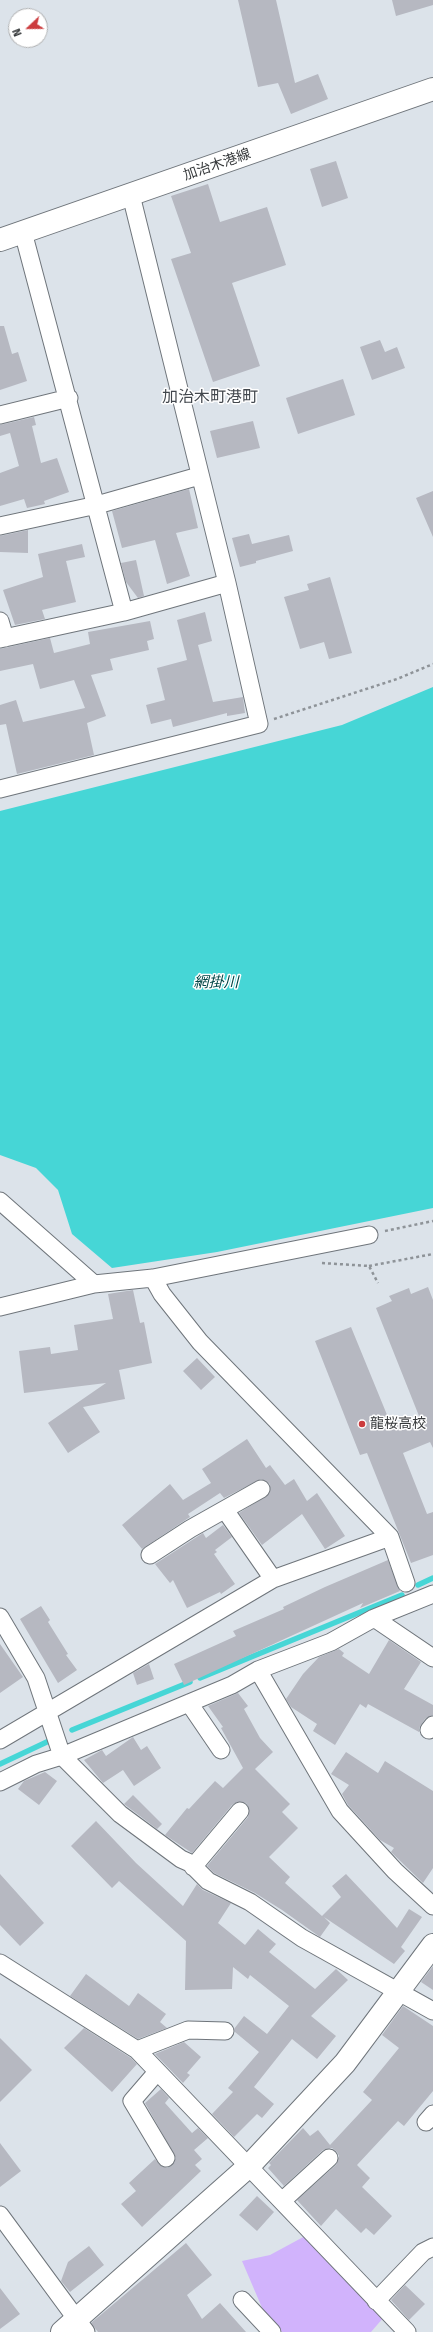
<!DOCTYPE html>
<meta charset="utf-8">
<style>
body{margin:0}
#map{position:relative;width:433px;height:2332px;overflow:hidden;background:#dce3ea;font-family:"Fira Sans",sans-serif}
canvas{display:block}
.north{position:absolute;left:8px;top:8px;width:40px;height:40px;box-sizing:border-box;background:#fff;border:1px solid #afb0b1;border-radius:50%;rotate:248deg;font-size:11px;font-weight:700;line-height:16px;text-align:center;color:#36393b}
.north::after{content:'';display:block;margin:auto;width:14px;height:18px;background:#cc3c3e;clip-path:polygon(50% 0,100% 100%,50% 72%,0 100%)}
</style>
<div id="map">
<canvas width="433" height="2332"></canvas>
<div class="north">N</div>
</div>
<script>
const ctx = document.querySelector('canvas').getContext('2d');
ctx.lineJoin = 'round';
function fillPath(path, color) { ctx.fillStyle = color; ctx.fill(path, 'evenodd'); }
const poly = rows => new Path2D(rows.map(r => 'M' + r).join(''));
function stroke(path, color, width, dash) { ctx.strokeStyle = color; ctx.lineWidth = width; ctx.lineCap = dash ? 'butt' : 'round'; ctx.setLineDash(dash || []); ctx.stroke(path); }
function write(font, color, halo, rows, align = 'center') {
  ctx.font = font + ' "Fira Sans","Noto Sans JP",sans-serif'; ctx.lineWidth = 3; ctx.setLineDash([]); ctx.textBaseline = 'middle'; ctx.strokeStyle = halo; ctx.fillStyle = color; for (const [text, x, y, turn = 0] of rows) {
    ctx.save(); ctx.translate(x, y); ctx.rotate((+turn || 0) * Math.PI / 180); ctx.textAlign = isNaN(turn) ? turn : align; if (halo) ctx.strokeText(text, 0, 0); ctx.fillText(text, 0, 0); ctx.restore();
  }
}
const green = poly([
 [307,2235,384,2317,371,2332,282,2332,263,2310,242,2261,270,2255]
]);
const water = poly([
 [433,687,433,1208,217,1252,112,1268,72,1234,58,1190,36,1168,0,1155,0,811,342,725]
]);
const stream = poly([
 [418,1585,433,1578],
 [200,1678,402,1595],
 [72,1730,190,1682],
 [0,1764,51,1740]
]);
const building = poly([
 [238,0,276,0,295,83,318,74,328,99,291,114,278,83,258,87],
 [392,0,433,0,433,5,396,16],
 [336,161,348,198,322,207,310,169],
 [208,184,220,222,267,207,286,265,232,283,260,366,213,382,171,259,191,253,171,196],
 [0,326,4,326,12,354,18,352,27,381,0,390],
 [380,340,385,352,397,347,405,368,372,380,360,347],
 [343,379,355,415,298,434,286,398],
 [34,417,36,425,32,426,41,463,57,458,69,492,44,501,45,504,27,508,24,499,0,506,0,473,19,466,10,433,0,436,0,425],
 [253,421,260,448,217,458,210,431],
 [189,489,198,528,176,533,190,576,167,584,155,540,122,548,112,511],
 [433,491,433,537,416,498],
 [28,530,28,553,0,552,0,536],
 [249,534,252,544,289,535,293,551,256,561,256,563,240,567,232,538],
 [82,544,85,557,66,561,76,602,42,610,45,619,15,625,3,590,43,577,38,554],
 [136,560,144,596,138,598,126,582,121,563],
 [330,577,352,653,329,659,324,642,300,649,284,597,309,590,307,584],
 [205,612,212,641,198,645,213,702,243,697,245,713,227,716,227,713,173,727,171,719,151,724,146,705,165,700,157,668,187,660,177,620],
 [150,621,154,639,147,641,149,650,110,659,113,670,91,675,106,716,87,723,94,755,17,774,6,724,0,725,0,705,16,700,23,722,85,708,74,680,40,689,33,664,0,671,0,649,50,638,54,653,90,644,88,632],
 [428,1287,433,1300,433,1448,430,1442,403,1453,427,1514,433,1512,433,1555,411,1563,367,1453,360,1455,315,1341,351,1327,392,1427,419,1416,376,1308,392,1301,389,1296,409,1288,411,1294],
 [133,1290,140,1323,144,1322,152,1363,119,1370,125,1399,83,1407,100,1432,68,1453,48,1423,106,1383,24,1393,19,1351,50,1347,51,1354,78,1350,74,1325,113,1319,108,1294],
 [197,1358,215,1377,201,1390,183,1371],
 [247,1439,266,1468,270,1465,285,1485,294,1479,307,1501,317,1493,345,1536,325,1549,302,1514,262,1545,239,1513,269,1494,270,1484,261,1479,224,1498,220,1493,188,1514,190,1517,142,1549,122,1525,170,1484,183,1500,211,1483,202,1469],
 [223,1525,232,1537,215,1550,217,1552,214,1554,235,1584,221,1594,220,1592,187,1608,173,1580,170,1583,155,1564,203,1533,206,1538],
 [388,1560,400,1591,360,1608,363,1603,184,1685,174,1664,236,1636,233,1631,284,1609,283,1607,325,1587],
 [41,1606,50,1620,48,1622,68,1654,66,1655,77,1670,58,1683,20,1619],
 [389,1640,421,1662,404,1689,433,1705,433,1715,425,1719,419,1728,419,1732,368,1704,366,1708,360,1704,335,1745,313,1731,317,1724,291,1707,286,1699,303,1674,319,1657,339,1649,344,1653,342,1656,369,1674],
 [0,1644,23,1677,0,1693],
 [149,1664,154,1679,137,1685,133,1673],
 [238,1693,248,1706,244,1709,260,1738,273,1752,255,1769,290,1804,282,1812,298,1828,269,1857,290,1877,285,1883,322,1916,341,1897,332,1886,346,1874,397,1928,409,1909,422,1917,401,1947,405,1951,394,1964,324,1917,330,1923,320,1937,282,1910,255,1893,214,1873,207,1866,248,1817,249,1808,246,1803,237,1802,232,1805,192,1853,165,1835,187,1808,189,1809,215,1781,223,1788,243,1768,221,1728,223,1727,208,1706],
 [133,1737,141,1750,147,1746,161,1768,134,1786,123,1770,103,1783,84,1760,102,1750,106,1756],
 [346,1752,378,1773,385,1761,433,1791,433,1868,423,1883,391,1852,394,1848,380,1840,348,1805,342,1794,349,1785,331,1774],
 [45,1772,57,1781,39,1805,18,1789,24,1781],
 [133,1795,162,1824,157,1829,124,1804],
 [96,1821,136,1863,183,1906,197,1884,203,1890,231,1903,218,1923,245,1945,258,1929,276,1944,269,1952,315,1989,336,1969,348,1980,311,2016,336,2036,317,2059,292,2039,254,2087,274,2104,262,2118,257,2114,234,2137,212,2114,233,2092,228,2088,259,2052,235,2032,234,2029,244,2016,267,2034,289,2006,250,1975,248,1979,233,1967,232,1989,185,1990,186,1941,119,1881,112,1888,71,1846],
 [0,1874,44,1923,20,1946,0,1925],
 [433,1966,433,1990,421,1982],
 [86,1974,129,2006,138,1993,166,2014,160,2022,167,2028,138,2039,70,1996],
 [403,2006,433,2026,433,2091,404,2126,398,2121,357,2165,370,2178,362,2187,392,2216,374,2235,366,2228,361,2233,336,2209,321,2226,297,2200,336,2165,339,2156,337,2152,332,2148,323,2150,284,2186,268,2168,271,2165,269,2163,303,2128,310,2136,318,2130,330,2145,372,2100,363,2092,399,2048,382,2035],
 [84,2028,131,2058,137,2064,112,2092,64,2048],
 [0,2038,32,2070,0,2102],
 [184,2042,201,2057,187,2073,190,2075,183,2083,155,2054],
 [161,2089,169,2098,165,2103,192,2133,198,2128,208,2138,194,2150,202,2159,195,2165,201,2171,142,2227,121,2204,136,2191,129,2183,155,2159,161,2166,167,2168,171,2166,176,2158,145,2103],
 [0,2143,21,2171,0,2187],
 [257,2196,274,2212,257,2231,239,2215],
 [186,2243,212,2275,187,2295,202,2319,220,2303,246,2332,98,2332,91,2323],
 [89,2246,104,2265,70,2292,61,2281,68,2262],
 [405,2285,425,2304,409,2320,391,2300],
 [0,2288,20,2314,0,2329]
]);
const path = poly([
 [274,719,397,679,433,664],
 [385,1231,433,1221],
 [322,1263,369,1266,378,1283],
 [369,1266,433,1254]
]);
const street = poly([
 [23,232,124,612],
 [0,415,69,398],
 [0,526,97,505,199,476],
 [0,621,5,638],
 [0,639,124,612,227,583],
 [0,789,259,724,227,583,131,195],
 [0,1201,94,1284],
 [153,1278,162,1294,200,1342,390,1537,406,1583],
 [0,1307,94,1284,153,1278,369,1235],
 [225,1510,273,1579],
 [150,1555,190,1529,261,1489],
 [0,1617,36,1678,62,1756,120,1814,181,1859,190,1863,208,1881,250,1902,302,1938,433,2011],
 [374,1618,433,1658],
 [258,1670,340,1811,395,1871,433,1906],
 [189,1703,221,1750],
 [429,1730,433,1725],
 [0,1740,273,1579,390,1537],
 [0,1782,36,1764,62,1756,232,1685,258,1670,331,1642,374,1618,433,1594],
 [193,1867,240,1811],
 [0,1963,137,2050,407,2332],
 [137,2050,188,2030,225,2031],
 [157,2072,132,2101,166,2158],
 [426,2122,433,2114],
 [282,2201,329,2158],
 [0,2215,86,2332],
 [242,2300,272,2332],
 [376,2301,423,2252,433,2247]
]);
const secondary = poly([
 [0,240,433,89],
 [62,2332,249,2166,345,2063,433,1945]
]);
const markers = [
 [362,1424,4,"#cc3c3e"]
];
const streetNames = [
 ["加治木港線",217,165,-19]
];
const poiNames = [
 ["龍桜高校",370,1424]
];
const waterNames = [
 ["網掛川",216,983]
];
const quarterNames = [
 ["加治木町港町",210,398]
];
fillPath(green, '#d1b3fc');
fillPath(water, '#46d6d6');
stroke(stream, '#46d6d6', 5.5);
fillPath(building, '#b6b8c1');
stroke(street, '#6f757b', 19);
stroke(secondary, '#6f757b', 24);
stroke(path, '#8e9398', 2.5, [3, 3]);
stroke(street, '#fff', 17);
stroke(secondary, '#fff', 22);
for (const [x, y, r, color] of markers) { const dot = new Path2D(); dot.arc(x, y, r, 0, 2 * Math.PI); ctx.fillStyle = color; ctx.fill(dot); stroke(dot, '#fff', 1.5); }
write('14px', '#36393b', '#fff', streetNames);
write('14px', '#36393b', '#fff', poiNames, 'left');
write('italic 15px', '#014545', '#fff', waterNames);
write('16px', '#42474d', '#fff', quarterNames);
</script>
